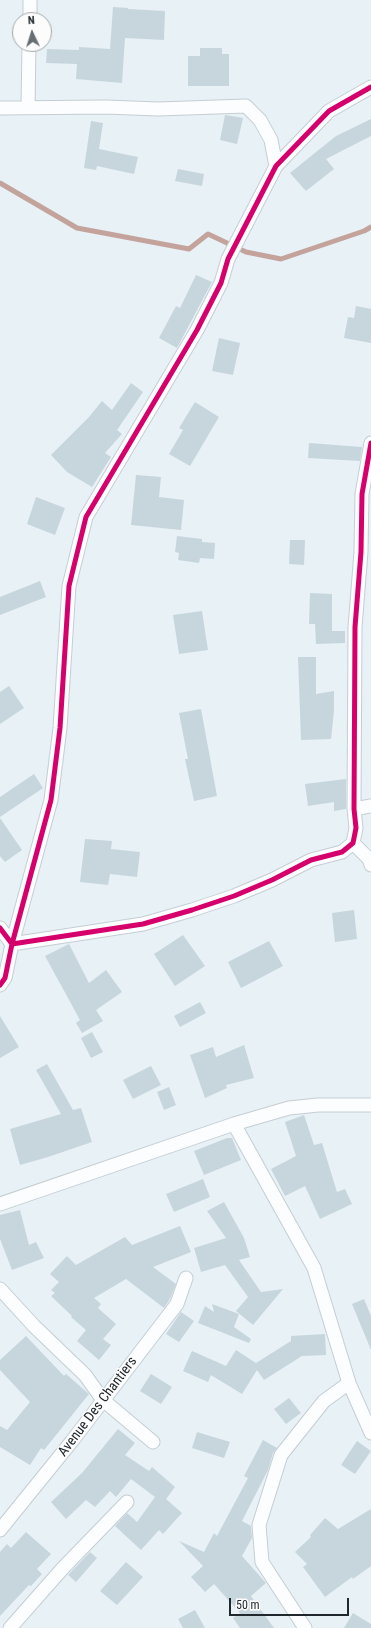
<!DOCTYPE html>
<style>
body{margin:0}
#map{position:relative;width:371px;height:1628px;overflow:hidden;background:#e7f1f6;font-family:"Roboto Condensed",sans-serif}
canvas{display:block}
.north{position:absolute;left:12px;top:12px;width:40px;height:40px;box-sizing:border-box;background:#fcfcfc;border:1px solid #a4a7a9;border-radius:50%;rotate:356deg;font-size:11px;font-weight:700;line-height:16px;text-align:center;color:#20282d}
.north::after{content:'';display:block;margin:auto;width:14px;height:18px;background:#666e73;clip-path:polygon(50% 0,100% 100%,50% 72%,0 100%)}
.scale{position:absolute;left:229px;top:1598px;width:120px;height:18px;box-sizing:border-box;border:2px solid #20282d;border-top:0;padding-left:5px;font-size:12px;line-height:14px;white-space:nowrap;color:#20282d;-webkit-text-stroke:3px #fcfcfc;paint-order:stroke}
</style>
<div id="map">
<canvas width="371" height="1628"></canvas>
<div class="north">N</div>
<div class="scale">50 m</div>
</div>
<script>
const ctx = document.querySelector('canvas').getContext('2d');
ctx.lineJoin = 'round';
const poly = rows => new Path2D(rows.map(r => 'M' + r).join(''));
function stroke(path, color, width, dash) { ctx.strokeStyle = color; ctx.lineWidth = width; ctx.lineCap = dash ? 'butt' : 'round'; ctx.setLineDash(dash || []); ctx.stroke(path); }
function fillPath(path, color) { ctx.fillStyle = color; ctx.fill(path, 'evenodd'); }
function write(font, color, halo, rows, align = 'center') {
  ctx.font = font + ' "Roboto Condensed",sans-serif'; ctx.lineWidth = 3; ctx.setLineDash([]); ctx.textBaseline = 'middle'; ctx.strokeStyle = halo; ctx.fillStyle = color; for (const [text, x, y, turn = 0] of rows) {
    ctx.save(); ctx.translate(x, y); ctx.rotate((+turn || 0) * Math.PI / 180); ctx.textAlign = isNaN(turn) ? turn : align; if (halo) ctx.strokeText(text, 0, 0); ctx.fillText(text, 0, 0); ctx.restore();
  }
}
const stream = poly([
 [0,183,77,228,189,249,208,234,246,252,281,259,364,231,371,227]
]);
const building = poly([
 [113,7,128,8,128,9,165,11,164,40,125,38,122,83,76,79,77,64,46,63,47,49,79,50,79,47,110,49],
 [200,48,222,48,222,54,229,54,229,86,188,86,188,56,200,56],
 [225,115,243,118,237,144,220,140],
 [371,119,371,136,326,159,334,169,306,191,290,173,336,136],
 [91,121,103,123,99,149,138,157,134,174,97,166,96,170,84,168],
 [178,169,204,174,202,186,175,181],
 [196,275,212,282,177,348,159,338,176,306,180,308],
 [356,306,371,309,371,343,344,338,348,317,354,318],
 [219,338,240,343,233,375,212,371],
 [131,383,143,392,117,430,122,434,105,453,111,457,92,487,67,472,51,455,89,417,102,401,112,410],
 [195,402,219,417,190,466,169,454,183,430,179,428],
 [309,443,362,447,360,461,308,458],
 [136,475,161,477,159,497,184,500,181,530,131,525],
 [36,497,65,508,55,535,27,524],
 [177,536,202,539,202,542,215,543,214,559,200,558,199,563,178,560,179,553,175,552],
 [290,540,305,540,304,565,289,564],
 [40,581,46,597,0,615,0,597],
 [310,593,332,594,332,631,345,631,345,643,316,644,315,624,309,624],
 [202,611,208,650,179,654,173,615],
 [298,657,316,657,316,694,334,691,334,711,331,739,301,740],
 [9,686,24,708,0,724,0,692],
 [201,709,217,796,194,801,185,759,188,759,179,713],
 [34,774,43,788,0,817,0,797],
 [346,779,346,809,334,811,334,802,308,806,305,784],
 [0,818,22,850,5,862,0,856],
 [85,839,112,841,111,849,140,852,137,877,110,874,108,885,80,882],
 [354,910,357,939,335,942,332,913],
 [183,935,205,966,175,986,154,954],
 [269,941,283,966,241,988,228,962],
 [69,944,89,983,106,970,122,992,96,1010,103,1021,82,1033,76,1023,80,1020,45,956],
 [200,1002,206,1013,180,1027,174,1016],
 [0,1016,19,1047,0,1058],
 [92,1032,103,1052,91,1058,81,1038],
 [244,1045,254,1078,226,1085,227,1088,205,1098,190,1055,213,1047,216,1057],
 [47,1064,73,1110,81,1108,92,1142,48,1157,20,1165,10,1129,61,1114,36,1070],
 [151,1066,161,1085,133,1099,123,1080],
 [169,1087,176,1105,164,1110,157,1092],
 [304,1115,314,1145,322,1143,337,1192,345,1189,352,1204,320,1219,305,1186,285,1196,271,1169,296,1156,285,1122],
 [227,1138,232,1138,241,1160,204,1175,194,1151],
 [203,1179,210,1197,174,1212,166,1194],
 [224,1202,244,1238,250,1257,239,1260,261,1292,283,1289,253,1325,236,1311,248,1297,225,1265,201,1272,194,1248,226,1238,207,1211],
 [20,1210,29,1245,36,1242,44,1258,12,1270,0,1239,0,1215],
 [180,1226,191,1252,153,1267,176,1284,170,1299,164,1308,126,1279,94,1298,101,1304,98,1308,116,1324,103,1339,111,1345,99,1360,77,1341,86,1330,71,1317,72,1316,51,1296,55,1293,51,1290,59,1282,50,1274,67,1256,76,1265,125,1237,132,1245],
 [364,1299,371,1316,371,1350,352,1304],
 [212,1304,239,1314,234,1327,251,1339,249,1343,198,1323,205,1306,214,1312],
 [181,1312,194,1321,179,1342,166,1334],
 [325,1334,326,1355,302,1356,264,1380,257,1370,242,1394,211,1375,208,1382,183,1371,192,1351,226,1366,236,1350,256,1363,291,1341,291,1336],
 [26,1336,64,1376,66,1374,89,1394,44,1450,41,1448,30,1465,0,1447,0,1426,7,1430,30,1402,0,1370,0,1360],
 [151,1374,172,1387,161,1404,140,1391],
 [289,1398,301,1413,286,1424,274,1409],
 [118,1429,135,1443,125,1455,149,1471,152,1467,175,1487,166,1499,182,1513,163,1534,159,1530,141,1550,115,1526,127,1513,137,1522,155,1497,131,1479,116,1497,110,1491,95,1507,86,1500,66,1519,51,1502,82,1473],
 [197,1432,230,1442,224,1458,192,1448],
 [263,1440,277,1448,273,1453,268,1470,242,1521,251,1526,252,1538,242,1556,266,1583,251,1596,274,1628,240,1628,233,1618,240,1613,214,1584,205,1592,191,1577,203,1566,179,1541,204,1552,214,1533,217,1536,248,1478,244,1476],
 [357,1441,371,1451,355,1474,341,1465],
 [371,1509,371,1566,353,1579,352,1577,325,1597,303,1567,307,1564,295,1552,311,1537,310,1535,325,1518,338,1529],
 [26,1532,51,1554,37,1569,42,1574,31,1586,29,1585,0,1616,0,1552,7,1544,11,1548],
 [90,1552,97,1558,76,1582,68,1575],
 [126,1562,143,1577,117,1605,100,1591],
 [195,1610,205,1628,183,1628,178,1619],
 [353,1613,371,1624,371,1628,344,1628]
]);
const street = poly([
 [30,20,30,0],
 [28,107,29,44],
 [0,108,106,107,158,109,246,106,260,120,271,140,276,166],
 [354,809,371,806],
 [353,843,369,859,371,865],
 [0,928,12,944,143,924,192,910,234,896,272,880,311,860,342,852,353,843,356,828,354,809,355,627,361,552,362,494,371,443],
 [0,985,5,978,12,944,51,800,60,728,69,586,86,517,197,330,221,283,228,259,276,166,329,111,371,87],
 [234,1124,314,1268,349,1383,371,1433],
 [0,1204,234,1124,289,1108,318,1105,371,1105],
 [0,1289,34,1326,85,1375,103,1400,153,1442],
 [0,1530,72,1441,177,1304,186,1278],
 [10,1628,63,1568,127,1502],
 [305,1628,262,1562,259,1525,281,1455,324,1401,349,1383]
]);
const cycleway = poly([
 [0,928,12,944,143,924,192,910,234,896,272,880,311,860,342,852,353,843,356,828,354,809,355,627,361,552,362,494,371,443],
 [0,985,5,978,12,944,51,800,60,728,69,586,86,517,197,330,221,283,228,259,276,166,329,111,371,87]
]);
const streetNames = [
 ["Avenue Des Chantiers",98,1407,-53]
];
stroke(stream, '#c4a39c', 5);
fillPath(building, '#c7d6dd');
stroke(street, '#c6ced3', 15);
stroke(street, '#fbfdfe', 13);
stroke(cycleway, '#d6006c', 5);
write('14px', '#20282d', '#fcfcfc', streetNames);
</script>
